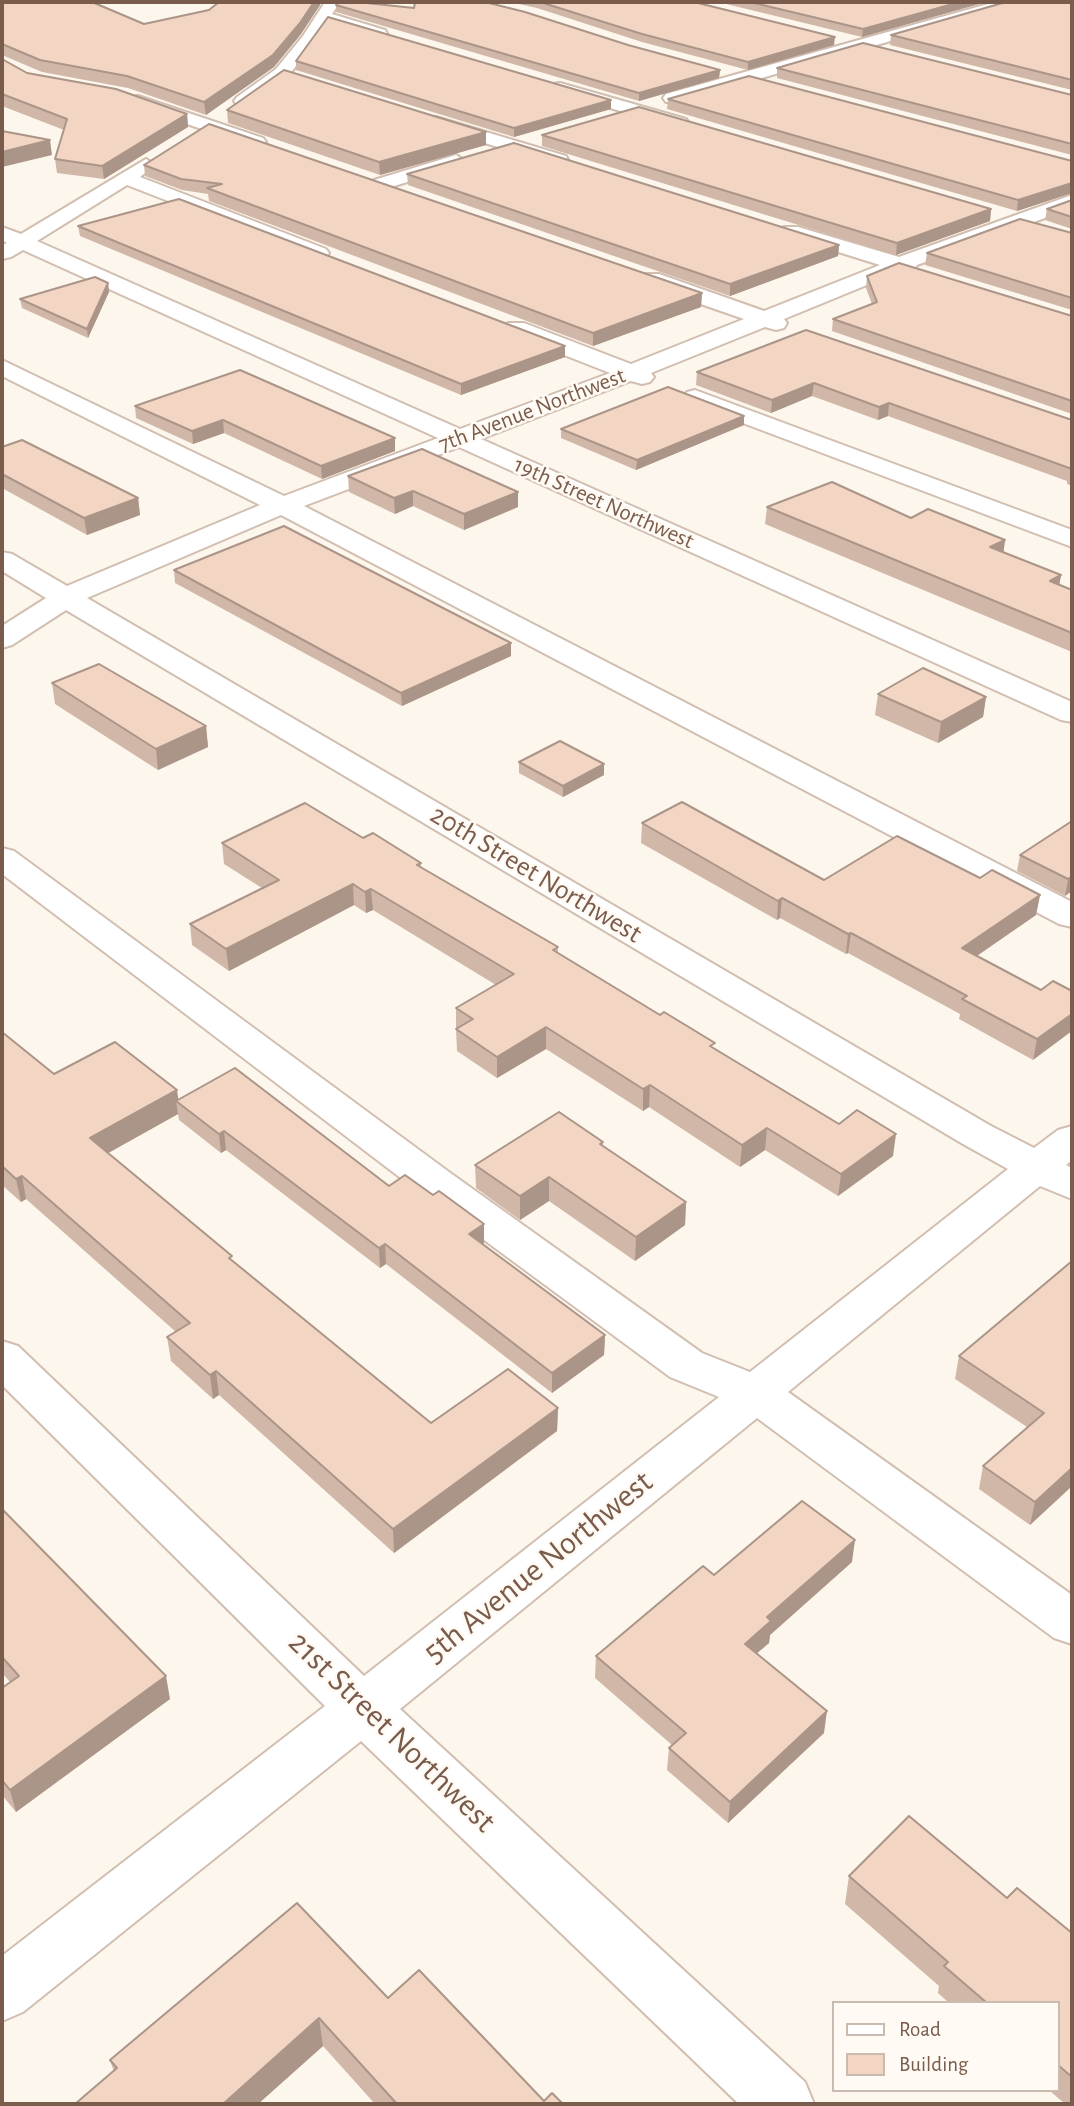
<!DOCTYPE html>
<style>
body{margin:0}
#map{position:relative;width:1074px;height:2106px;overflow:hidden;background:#fdf6ec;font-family:"Alegreya Sans",sans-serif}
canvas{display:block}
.frame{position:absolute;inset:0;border:4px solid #7a5c4d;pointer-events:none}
.legend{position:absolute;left:832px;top:2001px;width:228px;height:91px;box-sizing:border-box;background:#fffaf3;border:2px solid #cabbb1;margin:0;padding:9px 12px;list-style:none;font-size:21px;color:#7a5c4d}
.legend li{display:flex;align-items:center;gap:14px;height:35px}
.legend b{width:35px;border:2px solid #cabbb1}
</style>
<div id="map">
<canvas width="1074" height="2106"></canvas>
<div class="frame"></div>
<ul class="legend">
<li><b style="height:9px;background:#fff"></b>Road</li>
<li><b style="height:19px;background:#f3d5c3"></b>Building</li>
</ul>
</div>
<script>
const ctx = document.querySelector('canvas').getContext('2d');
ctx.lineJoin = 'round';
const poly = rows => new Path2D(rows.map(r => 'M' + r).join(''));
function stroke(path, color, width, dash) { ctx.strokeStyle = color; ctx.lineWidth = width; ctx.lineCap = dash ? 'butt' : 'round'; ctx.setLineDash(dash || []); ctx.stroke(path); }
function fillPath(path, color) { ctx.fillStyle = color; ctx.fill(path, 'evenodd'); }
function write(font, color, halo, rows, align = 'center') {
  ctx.font = font + ' "Alegreya Sans",sans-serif'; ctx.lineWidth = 5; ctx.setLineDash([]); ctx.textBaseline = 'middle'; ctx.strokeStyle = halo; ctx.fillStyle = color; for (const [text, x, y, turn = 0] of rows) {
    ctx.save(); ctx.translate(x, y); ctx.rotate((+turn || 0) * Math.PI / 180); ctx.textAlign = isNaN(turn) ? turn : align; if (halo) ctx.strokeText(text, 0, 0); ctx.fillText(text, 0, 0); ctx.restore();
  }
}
const minor = poly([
 [325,2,340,2,332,14,385,30,387,33,379,38,327,22,288,77,249,105,237,105,234,101,237,97,276,69,303,36,325,2],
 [995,2,1019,2,1016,5,678,102,666,102,663,98,666,94,995,2],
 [560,83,686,119,689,123,680,128,554,92,551,88,554,84,560,83],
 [138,96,263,138,266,142,257,147,251,146,132,105,129,101,132,97,138,96],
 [436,117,566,156,568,160,559,166,430,126,427,122,436,117],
 [456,155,465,161,463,165,381,190,371,184,374,180,456,155],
 [146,159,155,165,140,177,326,249,329,253,326,257,319,259,312,257,127,185,37,241,460,429,610,373,508,333,505,328,508,323,524,323,631,364,744,319,643,284,640,279,643,274,659,274,764,311,880,265,784,235,781,231,784,227,798,227,899,257,1072,195,1072,208,917,265,914,270,901,271,784,319,787,323,784,328,776,330,765,327,651,373,654,377,650,382,642,384,631,381,481,439,1072,702,1072,722,1061,720,459,447,304,506,1072,902,1072,927,1059,924,281,515,87,598,991,1126,1034,1148,1058,1130,1072,1126,1072,1160,1066,1165,1072,1168,1072,1199,1040,1186,788,1392,1072,1595,1072,1644,1054,1638,757,1418,400,1709,805,2082,814,2104,739,2104,361,1741,23,2012,2,2021,2,1956,325,1706,2,1385,2,1341,18,1346,364,1676,719,1397,670,1377,419,1192,2,874,2,848,14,851,449,1172,702,1353,750,1372,1008,1169,963,1144,66,610,12,645,2,648,2,626,46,598,2,571,2,552,12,554,67,586,260,505,2,376,2,360,284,496,438,438,23,250,11,257,2,259,2,245,7,243,2,240,2,227,21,234,146,159],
 [695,390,1072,530,1072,547,687,402,683,397,687,392,695,390]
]);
const wall = poly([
 [2,2,144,24,320,5,301,34,274,67,206,115,128,88,42,72,2,55],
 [510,2,694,2,834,45,748,70,642,42,537,8],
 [718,2,986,2,862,37],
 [1072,2,1072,90,890,45,891,35],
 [336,5,414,8,628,45,720,70,719,78,639,101,336,12],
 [2,59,27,73,187,114,188,127,104,179,57,173,55,159,64,130,2,106],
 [296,61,611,109,514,137,296,70],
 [777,68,1072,95,1072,155,777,78],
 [668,99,1072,161,1072,193,1017,211,667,109],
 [227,110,486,132,486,145,380,175,228,123],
 [542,135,991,209,990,221,896,255,542,146],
 [144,165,702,293,701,307,593,346,209,201,208,194,182,190,145,176],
 [407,174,839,245,838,256,730,296,408,185],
 [1072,200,1072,229,1045,220,1047,209],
 [78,226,565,346,565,357,461,395,80,236],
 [1072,233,1072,310,925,265,927,253],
 [867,276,1072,316,1072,414,832,331,833,319,872,304,866,288],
 [108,283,109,292,88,338,22,308,20,299],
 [806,330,1072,420,1072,486,1067,484,1067,481,888,416,878,420,812,396,771,413,696,385,697,372],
 [135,406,395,438,395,451,322,479,224,433,193,444,136,418],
 [744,416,744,425,636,470,561,438,561,429],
 [2,447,138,498,140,515,87,535,2,488],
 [348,476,518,507,464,530,413,506,395,514,349,492],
 [767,507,911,518,1005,540,1003,553,1061,575,1059,585,1072,590,1072,652,765,524],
 [174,570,511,643,511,656,402,706,175,583],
 [52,683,206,726,208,747,158,770,55,704],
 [878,694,986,697,983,717,938,743,875,715],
 [519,762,604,764,604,775,563,797,519,773],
 [1072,821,1072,891,1065,896,1017,871,1020,855],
 [642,823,824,880,980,878,1040,895,1036,915,977,956,1041,990,1053,981,1033,1060,959,1019,960,1014,848,953,846,954,780,918,777,920,641,843],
 [363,838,421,863,421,867,558,947,558,953,714,1049,893,1156,838,1196,765,1150,740,1167,649,1107,643,1111,546,1049,497,1078,457,1051,456,1029,456,1008,496,985,373,910,366,913,354,905,229,971,192,945,190,924,262,888,224,864,222,843],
 [2,1032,54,1074,179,1099,389,1186,484,1243,483,1244,605,1335,604,1355,552,1393,386,1264,380,1268,226,1150,221,1153,179,1120,178,1114,108,1153,233,1261,431,1423,558,1408,557,1431,394,1553,219,1395,213,1399,171,1361,167,1337,176,1332,26,1199,21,1202,2,1185],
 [603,1142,603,1146,686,1202,685,1225,635,1261,549,1201,520,1220,476,1188,475,1165],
 [1072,1261,1072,1486,1030,1525,979,1489,983,1466,1027,1427,955,1379,959,1356],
 [2,1509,170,1699,16,1812,2,1795,2,1688,10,1682,2,1673],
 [852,1562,770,1635,769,1643,756,1654,824,1733,728,1823,667,1770,669,1748,672,1745,595,1678,596,1656,714,1575],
 [849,1876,1007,1898,1072,1933,1072,2104,1065,2104,1049,2090,1058,2090,1058,2003,949,2003,938,1993,939,1986,845,1904],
 [388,1998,544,2101,563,2104,375,2104,323,2046,258,2104,75,2104,114,2072,110,2060]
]);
const shadedWall = poly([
 [314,2,320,2,320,5,301,34,274,67,206,115,204,102],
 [960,2,986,2,862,37,863,29],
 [835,37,834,45,748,70,748,62],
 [720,70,719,78,639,101,639,93],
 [611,100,611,109,514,137,514,128],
 [187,114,188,127,104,179,102,166],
 [486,132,486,145,380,175,379,162],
 [50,140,52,155,2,167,2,152],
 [1072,183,1072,193,1017,211,1018,200],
 [991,209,990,221,896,255,897,243],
 [839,245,838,256,730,296,730,284],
 [108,283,109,292,88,338,87,329],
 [702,293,701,307,593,346,593,333],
 [565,346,565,357,461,395,461,384],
 [814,383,812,396,771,413,772,400],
 [889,403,888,416,878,420,879,407],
 [744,416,744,425,636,470,637,460],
 [223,420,224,433,193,444,192,431],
 [395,438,395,451,322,479,321,466],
 [413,491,413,506,395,514,394,498],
 [518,492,518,507,464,530,464,514],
 [138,498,140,515,87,535,84,518],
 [1005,540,1003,557,990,547],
 [1061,575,1058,593,1050,581],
 [511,643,511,656,402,706,401,693],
 [986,697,983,717,938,743,941,722],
 [206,726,208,747,158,770,156,749],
 [604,764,604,775,563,797,563,786],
 [1072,877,1072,891,1065,896,1068,879],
 [353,884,354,905,229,971,226,949],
 [371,889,373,910,366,913,365,892],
 [1040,895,1036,915,959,968,962,948],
 [782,898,780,918,777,920,778,901],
 [851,933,848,953,846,954,848,934],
 [1072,1014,1072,1031,1033,1060,1037,1039],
 [546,1027,546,1049,497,1078,497,1057],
 [650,1085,649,1107,643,1111,643,1089],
 [177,1090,179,1103,176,1101,178,1114,94,1161,90,1138],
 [767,1128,765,1150,740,1167,742,1145],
 [224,1131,226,1150,221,1153,219,1134],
 [896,1134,893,1156,838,1196,841,1174],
 [22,1176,26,1199,21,1202,16,1179],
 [549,1177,549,1201,520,1220,520,1196],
 [686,1202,685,1225,635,1261,636,1237],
 [484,1224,484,1243,469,1253,469,1234],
 [385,1244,386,1264,380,1268,379,1248],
 [605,1335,604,1355,552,1393,552,1373],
 [216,1371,219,1395,213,1399,210,1375],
 [558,1408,557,1431,394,1553,393,1529],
 [1072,1468,1072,1486,1030,1525,1035,1502],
 [855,1540,852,1562,770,1635,769,1643,742,1666,745,1644,767,1617],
 [166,1676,170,1699,16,1812,10,1790],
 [827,1711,824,1733,728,1823,730,1802],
 [319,2018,323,2046,258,2104,223,2104]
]);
const building = poly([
 [2,2,92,2,144,24,209,10,219,2,314,2,300,23,273,55,204,102,127,76,40,60,2,44,2,2],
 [338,2,357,2,414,8,415,2,485,2,525,12,628,45,720,70,639,93,336,5,338,2],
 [540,2,694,2,835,37,748,62,642,34,540,2],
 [750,2,960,2,863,29,750,2],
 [1006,2,1072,2,1072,80,891,35,1006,2],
 [328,17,611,100,514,128,296,61,328,17],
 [863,43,1072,95,1072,144,777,68,863,43],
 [2,59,27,73,116,89,187,114,102,166,55,159,67,119,2,94,2,59],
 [284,70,486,132,379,162,227,110,284,70],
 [749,76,1072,161,1072,183,1018,200,668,99,749,76],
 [639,107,991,209,897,243,542,135,639,107],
 [209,124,702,293,593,333,207,188,222,184,181,179,144,165,209,124],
 [2,131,50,140,2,152,2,131],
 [514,143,839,245,730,284,407,174,514,143],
 [179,199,565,346,461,384,78,226,179,199],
 [1072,200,1072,217,1047,209,1072,200],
 [1020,219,1072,233,1072,298,927,253,1020,219],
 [899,263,1072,316,1072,401,833,319,877,302,867,276,899,263],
 [95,277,108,283,87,329,20,299,95,277],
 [806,330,1072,420,1072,469,889,403,879,407,814,383,772,400,697,372,806,330],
 [240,370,395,438,321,466,223,420,192,431,135,406,240,370],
 [668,387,744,416,637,460,561,429,668,387],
 [22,440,138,498,84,518,2,474,2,447,22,440],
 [422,449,518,492,464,514,413,491,394,498,348,476,422,449],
 [832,482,911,518,928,509,1005,540,990,547,1061,575,1050,581,1072,590,1072,633,767,507,832,482],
 [284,526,511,643,401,693,174,570,284,526],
 [99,664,206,726,156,749,52,683,99,664],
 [923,668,986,697,941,722,878,694,923,668],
 [560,741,604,764,563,786,519,762,560,741],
 [682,802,824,880,897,836,980,878,992,870,1040,895,962,948,1041,990,1053,981,1072,991,1072,1014,1037,1039,962,999,967,996,851,933,848,934,782,898,778,901,642,823,682,802],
 [305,803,363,838,373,833,421,863,417,865,558,947,553,950,660,1015,664,1012,715,1043,710,1046,839,1124,857,1110,896,1134,841,1174,767,1128,742,1145,650,1085,643,1089,546,1027,497,1057,456,1029,473,1019,456,1008,514,974,371,889,365,892,353,884,226,949,190,924,279,880,222,843,305,803],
 [1072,821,1072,877,1068,879,1020,855,1072,821],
 [2,1032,54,1074,115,1042,177,1090,90,1138,232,1256,229,1258,431,1423,508,1369,558,1408,393,1529,216,1371,210,1375,167,1337,190,1323,22,1176,16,1179,2,1166,2,1032],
 [235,1068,389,1186,405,1175,433,1195,439,1191,484,1224,469,1234,605,1335,552,1373,385,1244,379,1248,224,1131,219,1134,176,1101,235,1068],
 [559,1112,603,1142,600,1144,686,1202,636,1237,549,1177,520,1196,475,1165,559,1112],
 [1072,1261,1072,1468,1035,1502,983,1466,1044,1413,959,1356,1072,1261],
 [802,1501,855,1540,767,1617,771,1621,745,1644,827,1711,730,1802,669,1748,686,1733,596,1656,703,1566,714,1575,802,1501],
 [2,1509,166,1676,10,1790,2,1780,2,1688,19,1676,2,1657,2,1509],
 [909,1816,1007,1898,1017,1888,1072,1933,1072,2077,1058,2065,1058,2003,987,2003,944,1966,948,1962,849,1876,909,1816],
 [297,1903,388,1998,419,1970,544,2101,552,2093,563,2104,397,2104,319,2018,223,2104,75,2104,117,2068,110,2060,297,1903]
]);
const farStreetnames = [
 ["7th Avenue Northwest",532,410,-21],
 ["19th Street Northwest",604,503,24]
];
const streetNames = [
 ["20th Street Northwest",536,874,31]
];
const nearStreetnames = [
 ["5th Avenue Northwest",538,1567,-39],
 ["21st Street Northwest",392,1732,44]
];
stroke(minor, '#d1beb0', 4);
fillPath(minor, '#fff');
fillPath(wall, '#d1b7a8');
fillPath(shadedWall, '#aa9588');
fillPath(building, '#f3d5c3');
stroke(building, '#aa9588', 2);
write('23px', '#7a5c4d', '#fffaf3', farStreetnames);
write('28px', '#7a5c4d', '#fffaf3', streetNames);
write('33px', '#7a5c4d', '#fffaf3', nearStreetnames);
</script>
